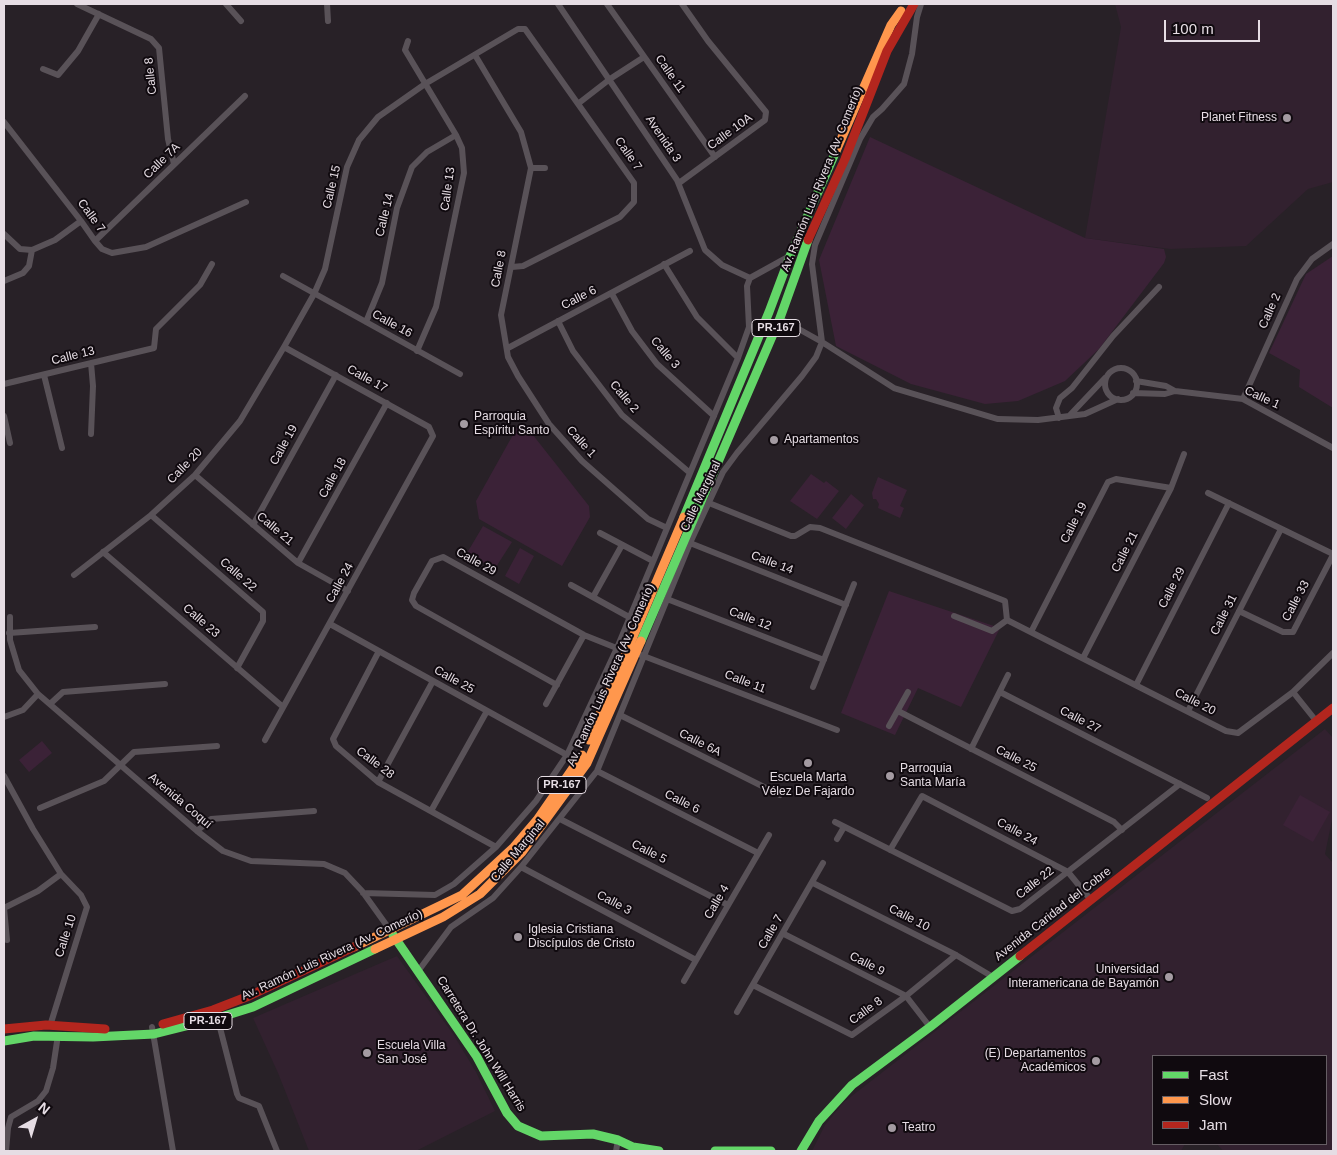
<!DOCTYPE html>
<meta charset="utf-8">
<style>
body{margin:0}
#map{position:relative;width:1337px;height:1155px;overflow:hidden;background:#282127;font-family:Arial,sans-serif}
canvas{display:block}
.frame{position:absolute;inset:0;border:5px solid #e6dde4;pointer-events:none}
.legend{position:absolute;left:1152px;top:1055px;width:175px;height:90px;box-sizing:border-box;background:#100a0f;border:1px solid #665e64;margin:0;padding:6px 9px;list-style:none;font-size:15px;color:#e6dde4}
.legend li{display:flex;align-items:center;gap:10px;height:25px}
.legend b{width:25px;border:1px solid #665e64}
.north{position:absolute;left:10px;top:1095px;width:50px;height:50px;-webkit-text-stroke:4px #100a0f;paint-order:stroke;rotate:39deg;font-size:14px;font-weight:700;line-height:20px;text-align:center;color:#e6dde4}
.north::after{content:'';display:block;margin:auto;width:18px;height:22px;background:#e6dde4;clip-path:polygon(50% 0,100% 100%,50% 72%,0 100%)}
.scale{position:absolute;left:1164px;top:20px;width:96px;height:22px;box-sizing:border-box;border:2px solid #e6dde4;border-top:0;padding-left:6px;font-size:15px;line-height:18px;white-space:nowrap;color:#e6dde4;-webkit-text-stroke:4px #100a0f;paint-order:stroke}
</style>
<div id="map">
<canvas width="1337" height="1155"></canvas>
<div class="frame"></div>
<ul class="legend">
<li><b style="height:6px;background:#63d668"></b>Fast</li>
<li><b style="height:6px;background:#ff974d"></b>Slow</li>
<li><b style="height:6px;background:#b3261e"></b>Jam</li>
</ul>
<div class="north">N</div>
<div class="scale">100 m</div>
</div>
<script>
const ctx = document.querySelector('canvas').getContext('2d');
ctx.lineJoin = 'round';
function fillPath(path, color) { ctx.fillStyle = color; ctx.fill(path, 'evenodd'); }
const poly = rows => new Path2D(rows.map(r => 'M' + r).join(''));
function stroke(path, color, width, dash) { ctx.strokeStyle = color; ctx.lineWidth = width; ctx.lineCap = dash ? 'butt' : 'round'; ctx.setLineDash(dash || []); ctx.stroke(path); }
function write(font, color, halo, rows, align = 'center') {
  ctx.font = font + ' Arial,sans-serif'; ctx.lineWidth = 4; ctx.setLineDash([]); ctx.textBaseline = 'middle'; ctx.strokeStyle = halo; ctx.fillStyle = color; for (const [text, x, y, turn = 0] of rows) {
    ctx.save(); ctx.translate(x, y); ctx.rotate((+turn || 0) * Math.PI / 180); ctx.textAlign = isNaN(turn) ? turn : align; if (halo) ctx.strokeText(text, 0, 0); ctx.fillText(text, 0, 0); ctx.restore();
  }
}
const built = poly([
 [1115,4,1333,4,1333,182,1308,189,1246,246,1170,249,1085,238,1121,27],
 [1325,729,1333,738,1333,815,1325,854,1333,863,1333,1151,1223,1151,1217,1144,1326,1144,1326,1056,1153,1056,1153,1144,1185,1144,1181,1151,812,1151,825,1125,844,1102],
 [397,956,453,1034,476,1072,495,1111,416,1151,309,1151,278,1073,253,1018]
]);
const green = poly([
 [870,137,1085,238,1164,249,1166,257,1164,263,1099,349,1065,381,1018,401,985,404,911,384,836,346,819,260],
 [1333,256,1333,408,1299,387,1300,370,1269,353,1306,274],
 [519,424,529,430,589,506,590,517,562,566,479,519,476,501],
 [811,474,824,483,826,481,839,491,817,519,790,501],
 [878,477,907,490,900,506,904,508,900,518,878,508,879,504,876,499,873,499,872,493],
 [851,494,864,505,846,529,832,518],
 [483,526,512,542,496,567,491,567,467,553],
 [520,548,534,556,519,584,505,576],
 [889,591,1000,628,961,707,918,688,895,735,841,713],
 [42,741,52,753,29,772,19,760],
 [1300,795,1330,812,1313,842,1283,825]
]);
const street = poly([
 [77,4,151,39,159,48,168,139,174,164],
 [226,4,241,21],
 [327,4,328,21],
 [558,4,677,180,705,250,722,265,750,278],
 [607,4,715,157],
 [408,41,405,50,456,135,462,148,464,173,436,307,417,351],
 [475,55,521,132,531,168,501,315,508,357,518,376,549,424,582,461,648,519,667,528],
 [43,69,58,75,78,51,99,14],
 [579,103,610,79,644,57],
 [4,122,81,221,95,241,102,249,112,253,146,247,246,202],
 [531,168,545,168],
 [679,183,765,120,766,112,708,41,682,4],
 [4,234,20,249,32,250,55,240,81,221],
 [95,241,245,96],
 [664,264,697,317,738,358],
 [283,276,460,374],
 [750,278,788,257],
 [4,281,23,273,29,266,32,250],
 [612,294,632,331,657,364,714,416],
 [779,318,822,342,894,388,998,419,1038,420,1085,414,1118,399],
 [558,321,573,351,622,415,690,473],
 [366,322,382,283,397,208,412,167,427,152,456,135],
 [508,348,690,251],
 [91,363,93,386,91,434],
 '1105 384a16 16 0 1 1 32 0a16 16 0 1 1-32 0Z',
 [44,375,62,448],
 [1136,381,1166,386,1175,391,1243,399,1333,448],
 [4,384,154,348,156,329,200,285,212,264],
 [1133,393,1165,394,1175,391],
 [1243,399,1297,279,1312,259,1333,244],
 [1070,415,1105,378],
 [4,416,10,443],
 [1059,418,1056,408,1060,398,1072,388,1113,336,1159,287],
 [195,475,298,563,348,591],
 [1208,493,1333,554],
 [709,503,791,536,795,536,810,527,820,528,1005,601,1007,620,1226,731,1238,733,1293,692,1333,653],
 [151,515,263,612,263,621,237,668],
 [253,525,336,375],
 [600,533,653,561],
 [690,543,846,605],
 [103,552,283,707],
 [298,563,387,403],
 [74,575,151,515,195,475,240,421,284,347,314,294,325,269,347,167,359,140,378,117,425,84,518,29,525,29,634,183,634,202,620,217,523,266,512,267],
 [571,585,629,617],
 [593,597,622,545],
 [667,599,824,660],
 [1239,611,1283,632,1293,632,1333,555],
 [954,616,992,631,1007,620],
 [10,617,10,640,19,670,38,694,197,831,223,851,251,861,324,864,345,873,362,891,390,930],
 [330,624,567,755],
 [1031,632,1108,482,1116,479,1171,488],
 [9,633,95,627],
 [379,651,333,739,336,746,378,782,496,847],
 [641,655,837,730],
 [1083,658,1171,488,1184,454],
 [557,685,416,606,412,600,414,593,432,561,443,557,584,635,619,649],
 [1136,685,1229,503],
 [813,687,854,584],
 [1000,692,1207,798],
 [1293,692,1317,722],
 [50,704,63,692,165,684],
 [546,704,584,635],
 [898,711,1114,822,1122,830],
 [1188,711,1281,529],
 [620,715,780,795],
 [4,717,23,710,38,694],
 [889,726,908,692],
 [265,740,433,436,429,427,284,347],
 [971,749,1008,675],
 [597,771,758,853],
 [4,776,33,829,61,874,81,895,87,907,50,1026],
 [378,782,433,681],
 [40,808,104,781,134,752,217,746],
 [431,811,487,711],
 [560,819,728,905],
 [835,822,1012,911,1020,909,1180,784],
 [197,831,211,819,314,811],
 [837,839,844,827],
 [890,850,922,796,1068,872,1091,900],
 [521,867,696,960],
 [813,883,956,955,993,977],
 [363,893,435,895,454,884,496,847,536,801,567,755,617,648,738,358,749,327,747,286,750,278],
 [4,908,38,891,61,874],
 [4,908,7,940],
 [784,934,906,996,930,1027],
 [419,970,451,927,493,898,521,867,597,771,690,543,723,472,737,453,802,376,816,357,822,342,812,264,815,245,860,139,873,117,882,109,904,84,912,54,917,17,921,4],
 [684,981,769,835],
 [753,985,852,1035,906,996,956,955],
 [737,1012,823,863],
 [217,1016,237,1094,239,1098,259,1106,277,1151],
 [152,1027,173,1151],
 [6,1151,8,1128,11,1117,38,1101,46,1091,53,1068,58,1035],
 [616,1151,618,1140]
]);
const fast = poly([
 [684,517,769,312,790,256,836,151],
 [641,641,780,318,808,240],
 [393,935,477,1057,507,1113,518,1126,541,1136,593,1134,618,1140,633,1147,659,1151],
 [4,1041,34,1036,93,1037,154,1034,218,1018,253,1007,375,949],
 [715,1151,771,1151],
 [801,1151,819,1121,852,1085,930,1027,1020,956]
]);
const slow = poly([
 [836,151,891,25,901,11],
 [589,740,684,517],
 [354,947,462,895,514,847,537,820,582,755],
 [375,949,443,917,480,894,522,852,587,763,641,641]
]);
const jam = poly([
 [808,240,845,159,887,51,914,4],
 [1020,956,1333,708],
 [163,1024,213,1010,249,996,354,947],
 [4,1029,46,1025,105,1029]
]);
const markers = [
 [1287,118,5,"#a49ba2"],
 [464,424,5,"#a49ba2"],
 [774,440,5,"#a49ba2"],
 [808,763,5,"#a49ba2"],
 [890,776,5,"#a49ba2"],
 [518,937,5,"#a49ba2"],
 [1169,977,5,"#a49ba2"],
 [367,1053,5,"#a49ba2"],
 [1096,1061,5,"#a49ba2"],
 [892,1128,5,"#a49ba2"]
];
const shields = [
 [776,328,48],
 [562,785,48],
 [208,1021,48]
];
const shieldNames = [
 ["PR-167",776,328],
 ["PR-167",562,785],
 ["PR-167",208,1021]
];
const streetNames = [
 ["Calle 11",670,74,55],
 ["Calle 8",151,76,-96],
 ["Calle 10A",730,132,-36],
 ["Avenida 3",663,139,56],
 ["Calle 7",628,154,55],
 ["Calle 7A",162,161,-44],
 ["Av. Ramón Luis Rivera (Av. Comerío)",822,179,-68],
 ["Calle 15",332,187,-77],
 ["Calle 13",448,189,-82],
 ["Calle 14",385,215,-76],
 ["Calle 7",91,216,54],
 ["Calle 8",499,269,-79],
 ["Calle 6",579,298,-27],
 ["Calle 2",1270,311,-66],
 ["Calle 16",392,324,29],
 ["Calle 3",665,353,49],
 ["Calle 13",73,356,-14],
 ["Calle 17",367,379,29],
 ["Calle 2",624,397,50],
 ["Calle 1",1262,398,25],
 ["Calle 1",581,442,48],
 ["Calle 19",284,445,-61],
 ["Calle 20",185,466,-46],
 ["Calle 18",333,478,-61],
 ["Calle Marginal",701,496,-64],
 ["Calle 19",1074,523,-63],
 ["Calle 21",275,529,40],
 ["Calle 21",1125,552,-63],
 ["Calle 29",476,562,29],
 ["Calle 14",772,563,21],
 ["Calle 22",238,575,41],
 ["Calle 24",340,583,-61],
 ["Calle 29",1172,588,-63],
 ["Calle 33",1296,601,-62],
 ["Calle 31",1224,615,-63],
 ["Calle 12",750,619,21],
 ["Calle 23",201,621,41],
 ["Av. Ramón Luis Rivera (Av. Comerío)",611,675,-66],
 ["Calle 25",454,680,29],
 ["Calle 11",745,682,21],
 ["Calle 20",1195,702,27],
 ["Calle 27",1080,720,27],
 ["Calle 6A",700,743,27],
 ["Calle 25",1016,759,27],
 ["Calle 28",375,763,37],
 ["Avenida Coquí",180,801,40],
 ["Calle 6",682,802,27],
 ["Calle 24",1017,832,28],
 ["Calle Marginal",518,851,-50],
 ["Calle 5",649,852,27],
 ["Calle 22",1035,883,-38],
 ["Calle 4",717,902,-60],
 ["Calle 3",614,903,28],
 ["Avenida Caridad del Cobre",1053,914,-38],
 ["Calle 10",909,918,27],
 ["Calle 7",771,932,-60],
 ["Calle 10",66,936,-72],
 ["Av. Ramón Luis Rivera (Av. Comerío)",332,955,-25],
 ["Calle 9",867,964,27],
 ["Calle 8",866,1011,-36],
 ["Carretera Dr. John Will Harris",481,1044,58]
];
const poiNames = [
 ["Planet Fitness",1277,118,"right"],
 ["Parroquia",474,417],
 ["Espíritu Santo",474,431],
 ["Apartamentos",784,440],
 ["Parroquia",900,769],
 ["Santa María",900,783],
 ["Escuela Marta",808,778,"center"],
 ["Vélez De Fajardo",808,792,"center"],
 ["Iglesia Cristiana",528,930],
 ["Discípulos de Cristo",528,944],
 ["Universidad",1159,970,"right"],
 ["Interamericana de Bayamón",1159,984,"right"],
 ["Escuela Villa",377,1046],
 ["San José",377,1060],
 ["(E) Departamentos",1086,1054,"right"],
 ["Académicos",1086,1068,"right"],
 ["Teatro",902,1128]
];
fillPath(built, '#32212f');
fillPath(green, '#3b2237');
stroke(street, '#595258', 6);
stroke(fast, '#63d668', 9);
stroke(slow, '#ff974d', 9);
stroke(jam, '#b3261e', 9);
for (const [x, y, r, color] of markers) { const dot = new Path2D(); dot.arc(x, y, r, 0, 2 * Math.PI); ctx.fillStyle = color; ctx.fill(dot); stroke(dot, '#100a0f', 2); }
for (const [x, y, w] of shields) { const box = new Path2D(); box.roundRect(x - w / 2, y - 8.5, w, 17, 4); ctx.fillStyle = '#100a0f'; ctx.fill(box); stroke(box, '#e6dde4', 1); }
write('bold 11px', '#e6dde4', null, shieldNames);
write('12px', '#e6dde4', '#100a0f', streetNames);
write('12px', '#e6dde4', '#100a0f', poiNames, 'left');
</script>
